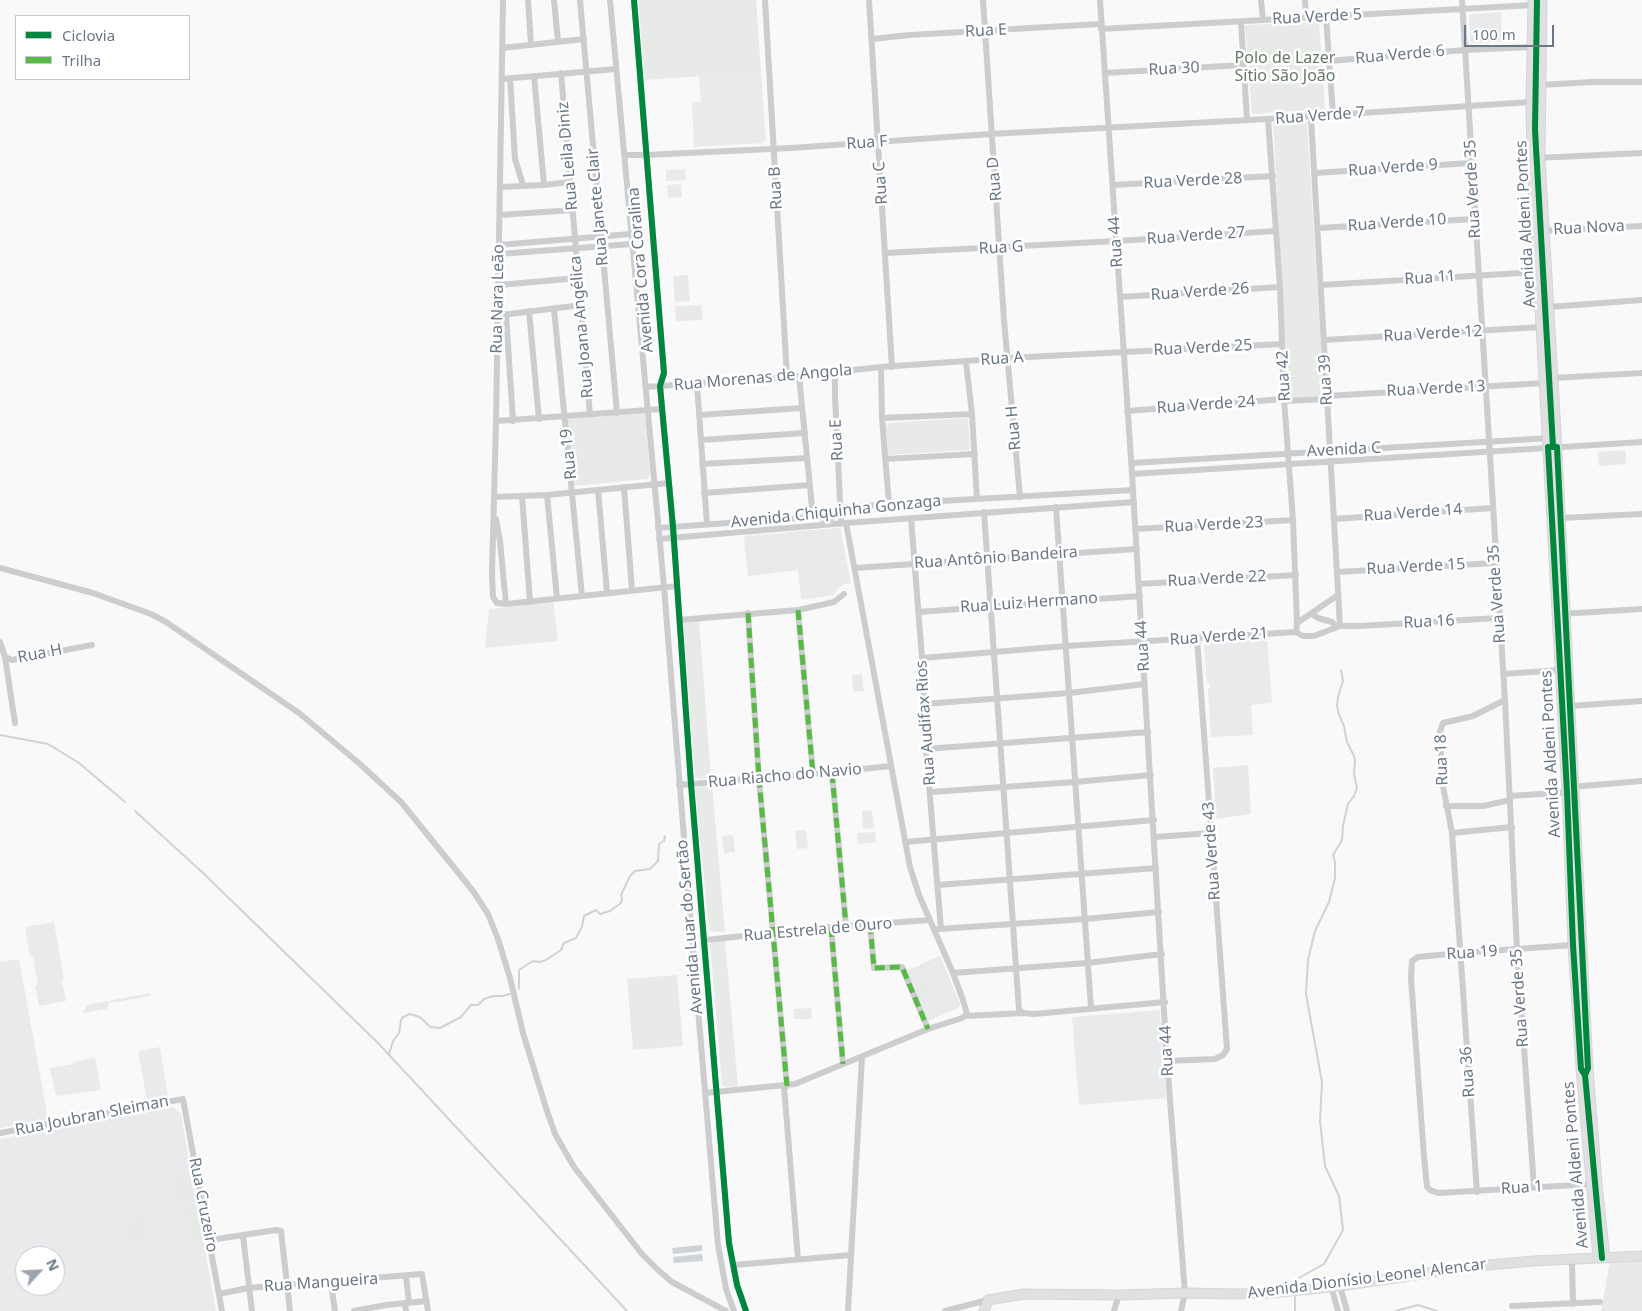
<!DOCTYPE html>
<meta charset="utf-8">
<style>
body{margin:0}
#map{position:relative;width:1642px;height:1311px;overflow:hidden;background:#f9f9f9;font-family:"Noto Sans",sans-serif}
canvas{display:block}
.legend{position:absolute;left:15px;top:15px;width:175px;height:65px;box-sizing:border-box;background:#fff;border:1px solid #c4c9cf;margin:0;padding:6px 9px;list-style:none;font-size:15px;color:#6b7786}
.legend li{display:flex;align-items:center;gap:10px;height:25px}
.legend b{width:25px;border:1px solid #c4c9cf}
.north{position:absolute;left:15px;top:1246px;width:50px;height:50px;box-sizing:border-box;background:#fff;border:1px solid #c4c9cf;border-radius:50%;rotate:65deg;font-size:14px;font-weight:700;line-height:20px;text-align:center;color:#6b7786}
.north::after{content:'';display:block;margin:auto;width:18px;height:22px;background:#9da4ae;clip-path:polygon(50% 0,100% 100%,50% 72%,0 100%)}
.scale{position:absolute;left:1464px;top:25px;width:90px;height:22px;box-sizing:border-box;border:2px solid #6b7786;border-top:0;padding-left:6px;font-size:15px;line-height:18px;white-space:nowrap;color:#6b7786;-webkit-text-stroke:4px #fff;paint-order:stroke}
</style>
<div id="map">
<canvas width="1642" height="1311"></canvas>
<ul class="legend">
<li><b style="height:6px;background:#00873e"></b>Ciclovia</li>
<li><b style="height:6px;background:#58b947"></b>Trilha</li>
</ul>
<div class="north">N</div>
<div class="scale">100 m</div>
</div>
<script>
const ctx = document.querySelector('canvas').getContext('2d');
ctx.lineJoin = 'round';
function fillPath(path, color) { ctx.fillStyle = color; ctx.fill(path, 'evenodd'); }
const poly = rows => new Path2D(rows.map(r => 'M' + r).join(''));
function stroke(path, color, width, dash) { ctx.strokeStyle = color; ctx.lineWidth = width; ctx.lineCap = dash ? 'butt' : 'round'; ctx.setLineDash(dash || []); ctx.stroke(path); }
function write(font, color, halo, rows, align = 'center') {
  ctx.font = font + ' "Noto Sans",sans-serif'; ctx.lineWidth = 5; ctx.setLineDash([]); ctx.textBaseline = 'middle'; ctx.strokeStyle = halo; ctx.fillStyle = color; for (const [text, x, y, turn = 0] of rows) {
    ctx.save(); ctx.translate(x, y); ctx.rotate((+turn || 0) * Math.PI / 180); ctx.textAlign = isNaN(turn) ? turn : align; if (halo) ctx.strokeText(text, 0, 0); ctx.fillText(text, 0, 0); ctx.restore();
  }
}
const built = poly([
 [1501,12,1502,42,1473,43,1470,41,1469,16,1471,14],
 [761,72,766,140,763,143,694,147,692,102,701,102,699,76],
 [840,528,851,583,844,584,844,585,838,588,834,595,801,600,798,570,748,576,745,536],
 [553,602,558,641,485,648,489,609],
 [1267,638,1272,703,1251,705,1253,735,1211,737,1208,689,1210,687,1210,684,1207,682,1204,645,1207,642],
 [54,922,64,980,62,981,66,1001,39,1006,35,986,38,985,33,957,30,957,25,927],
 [940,956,960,1004,958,1008,928,1021,907,971],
 [19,959,48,1119,0,1128,0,962],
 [1160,1010,1166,1098,1079,1105,1072,1017],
 [160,1047,168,1097,147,1100,138,1051],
 [95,1058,101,1090,56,1096,50,1068,73,1064,73,1062],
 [170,1106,176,1109,181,1114,216,1311,0,1311,0,1139],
 [25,1256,55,1256,55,1286,25,1286]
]);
const green = poly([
 [638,0,756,0,761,72,645,80],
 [1319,22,1325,109,1252,114,1245,25],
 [1307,121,1324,397,1288,398,1273,122],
 [685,169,686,180,666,181,666,170],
 [681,184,682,197,668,198,667,185],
 [688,275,690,301,675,302,673,276],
 [701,305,703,320,676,321,675,306],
 [642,413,645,415,650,473,648,479,573,486,567,419],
 [967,418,968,419,970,449,968,450,888,455,886,426,889,423],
 [1625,450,1626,464,1599,466,1598,452],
 [840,528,845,552,840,552,837,530,794,535,798,570,788,571,786,549,790,548,790,532],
 [751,535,754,541,748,542,751,567,756,566,757,571,765,570,765,567,771,566,771,573,748,576,744,540,745,536],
 [699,620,711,777,699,779,695,776,683,622],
 [862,674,864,691,853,692,852,675],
 [1248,765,1251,814,1216,819,1213,768],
 [712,786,725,932,712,932,709,930,695,789,698,787],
 [872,810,874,828,863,829,862,811],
 [806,830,808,848,797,849,795,831],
 [875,832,876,842,858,844,857,833],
 [733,835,735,852,724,853,722,836],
 [725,940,738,1086,725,1087,722,1084,710,944,712,942],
 [940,956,960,1004,958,1008,948,1012,945,1006,957,1000,950,985,938,989,935,981,946,976,939,960,909,973,916,989,928,984,931,993,920,998,925,1014,907,971],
 [677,975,683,1046,633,1050,627,979],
 [150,993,151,996,109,1003,107,1009,83,1013,87,1005],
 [811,1008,812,1019,794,1019,794,1009],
 [191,1170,196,1199,176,1200,174,1171],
 [172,1208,197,1208,203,1241,187,1242,186,1212,175,1212,175,1230],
 [149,1217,150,1243,127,1243,121,1236,125,1218],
 [1642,1259,1642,1311,1601,1311,1610,1261]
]);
const water = poly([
 [702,1245,702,1251,673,1254,672,1248],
 [702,1254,703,1261,674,1263,673,1257]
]);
const stream = poly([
 [0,735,48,744,79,763,125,802],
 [135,811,202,872,378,1043,627,1311],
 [519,989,519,970,533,961,540,962,546,960,561,950,564,943,576,938,582,927,584,916,596,910,600,914,610,911,621,903,622,899,621,895,630,876,635,871,650,869,658,861,659,844,664,841,665,836],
 [389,1054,393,1041,399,1033,401,1020,403,1017,410,1014,420,1017,430,1027,440,1028,461,1017,471,1005,478,1005,484,999,493,996,502,996,510,994],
 [1297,1279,1324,1264,1343,1230,1339,1196,1325,1166,1320,1121,1322,1082,1306,994,1308,960,1315,931,1329,902,1335,878,1335,862,1333,855,1342,840,1343,826,1348,804,1354,796,1357,788,1354,774,1355,761,1354,756,1347,742,1344,726,1339,715,1337,706,1338,697,1343,681,1341,670],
 [1295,1297,1295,1311],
 [1395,1311,1418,1305,1437,1311]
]);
const street = poly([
 [503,0,496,421,492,574,493,597,497,603,506,604,677,586],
 [528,0,531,45],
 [554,0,558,42],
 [580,0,617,413],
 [610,0,664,587,692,938,718,1245,726,1289,734,1311],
 [634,0,664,373,660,386,673,527,691,784,729,1243,737,1285,746,1311],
 [765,0,787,377],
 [869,0,892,367],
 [983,0,1004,320,1020,497],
 [1100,0,1132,474,1167,1061,1185,1293,1181,1311],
 [1261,0,1263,20],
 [1305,0,1306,18],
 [1462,0,1505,700,1517,950,1534,1187],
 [1326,17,1333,114],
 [1241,22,1247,120],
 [1101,29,1533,5],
 [872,39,910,35,1100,24],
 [502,48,584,39],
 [1329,61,1465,50,1532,47],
 [561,73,590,415],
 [1105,73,1243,65],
 [534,76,544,185],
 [510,78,515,159,523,185],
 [502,79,616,69],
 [1540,85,1592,82,1642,82],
 [1311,117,1340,626,1359,626,1499,618],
 [1268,119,1280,287,1284,399,1293,520,1297,623,1296,632],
 [624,155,646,155,791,148,991,134,1268,119,1531,102],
 [1536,158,1642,153],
 [1315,173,1471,163],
 [1113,185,1273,176],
 [501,187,544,185,570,182],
 [500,215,573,210],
 [1319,228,1474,219],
 [1541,231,1642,226],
 [499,245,631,234],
 [885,253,1117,241,1276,231],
 [499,254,632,244],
 [499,285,578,278],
 [1321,285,1538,272],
 [1120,297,1280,287],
 [1549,307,1642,300],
 [554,309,582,596],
 [529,311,539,419],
 [506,314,513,421],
 [502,315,581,305],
 [1324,340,1541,327],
 [966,362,972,414,977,499],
 [881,367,882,418,889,504],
 [835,372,835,396,841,523],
 [799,376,813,517],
 [1553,378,1642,373],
 [697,384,707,524],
 [646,387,799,376,881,367,1008,358,1282,344],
 [1327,396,1544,383],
 [1285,401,1328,399],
 [1127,411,1284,399],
 [699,415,802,408],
 [882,418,972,414],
 [496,421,662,409],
 [701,440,805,433],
 [885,459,975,454],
 [1132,463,1550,438],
 [702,464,807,458],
 [1132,474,1642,442],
 [624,487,632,590],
 [598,490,607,592],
 [704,493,810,485],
 [547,495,557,598],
 [522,496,530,602],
 [494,497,547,495,669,483],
 [1056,507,1091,1008],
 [984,512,1019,1010,1023,1013,1034,1014,1165,1002],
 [911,518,922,658,926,749,941,929],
 [1561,518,1642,514],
 [496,519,500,541,506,604],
 [1334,519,1492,508],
 [823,523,832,518,840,508],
 [658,528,813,517,840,508,889,504,1133,490],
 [1135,529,1293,520],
 [659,539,846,523,1134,502],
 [0,568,93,593,151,614,166,622,299,713,360,764,401,802,473,891,488,914,498,939,510,978,523,1033,546,1108,555,1134,574,1167,642,1254,657,1269,672,1282,726,1311],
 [855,568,1137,549],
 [1338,572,1495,563],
 [1139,584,1296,575],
 [798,610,813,774],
 [918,612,1140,596],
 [748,613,759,779,787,1086],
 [1312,614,1318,618,1332,622,1337,627],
 [1561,614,1642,609],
 [679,620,798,610,834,602,844,594],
 [1297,623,1338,595],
 [1296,632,1303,636,1314,636,1340,626],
 [0,642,5,657,12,660,92,645],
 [5,657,15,723],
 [922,658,1066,646,1296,632],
 [1503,674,1560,670],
 [924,704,1069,693,1145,684],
 [1570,706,1642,701],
 [926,749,1148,732],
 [832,773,846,926],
 [679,785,813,774,891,766],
 [1571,787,1642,781],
 [931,792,1075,782,1151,775],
 [1510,796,1571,792],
 [1446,806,1483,806,1510,800],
 [1452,833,1512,827],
 [1155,837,1211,833],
 [905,842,1154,820],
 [938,885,1156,868],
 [870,924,874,968,902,967,928,1029],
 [831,927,843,1064],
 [939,929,1085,919,1159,912],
 [705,940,831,927,930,920],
 [1573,945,1460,953,1418,957,1412,961,1411,978,1424,1157,1427,1187,1430,1190,1438,1193,1593,1184],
 [953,973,1087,963,1162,954],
 [966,1016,1023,1013],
 [1167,1061,1215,1059,1223,1055,1227,1049,1197,638],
 [784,1086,798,1259],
 [705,1093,795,1084,928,1029,962,1018,967,1014,963,1000,953,973,919,895,910,867,846,523],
 [0,1133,183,1099,222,1311],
 [1477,1192,1452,833,1442,781,1440,732,1443,723,1473,716,1505,700],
 [243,1236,252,1311],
 [210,1240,276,1230,281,1231,290,1311],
 [1572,1260,1573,1304],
 [734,1265,851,1255],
 [406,1276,409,1303],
 [331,1283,335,1311],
 [1331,1286,1338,1311],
 [1340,1286,1347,1311],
 [219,1294,248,1288,422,1274,428,1311],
 [405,1303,406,1311],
 [1512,1306,1600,1302],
 [354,1311,386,1305,427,1301],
 [848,1311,862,1057],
 [945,1311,988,1300],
 [1114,1311,1119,1295]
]);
const secondary = poly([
 [1533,0,1531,102,1532,164,1567,792,1573,945,1581,1069,1598,1258],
 [1542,0,1540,158,1556,432,1588,1068,1597,1184,1605,1258],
 [984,1311,988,1300,1024,1294,1119,1295,1185,1293,1239,1294,1271,1293,1340,1286,1477,1266,1533,1261,1642,1256]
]);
const quiet = poly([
 [798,610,813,774],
 [748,613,759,779,787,1086],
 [832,773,846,926],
 [870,924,874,968,902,967,928,1029],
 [831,927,843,1064]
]);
const cycleway = poly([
 [634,0,664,373,660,386,673,527,691,784,729,1243,737,1285,746,1311],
 [1537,0,1535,130,1553,447],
 [1548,447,1567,792,1573,945,1581,1069,1585,1075,1588,1068,1557,447],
 [1585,1075,1602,1258]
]);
const streetNames = [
 ["Rua Verde 5",1317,17,-3],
 ["Rua E",986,31,-3],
 ["Rua Verde 6",1400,55,-5],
 ["Rua 30",1174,69,-3],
 ["Rua Verde 7",1320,116,-4],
 ["Rua F",867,143,-4],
 ["Rua Leila Diniz",568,156,-95],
 ["Rua Verde 9",1393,168,-4],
 ["Rua D",995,179,-95],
 ["Rua Verde 28",1193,181,-3],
 ["Rua C",881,183,-94],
 ["Rua B",776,188,-93],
 ["Rua Verde 35",1473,189,-93],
 ["Rua Janete Clair",598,207,-95],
 ["Rua Verde 10",1397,223,-4],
 ["Avenida Aldeni Pontes",1526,224,-93],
 ["Rua Nova",1589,228,-3],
 ["Rua Verde 27",1196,236,-4],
 ["Rua 44",1116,242,-94],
 ["Rua G",1001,248,-3],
 ["Avenida Cora Coralina",641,270,-95],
 ["Rua 11",1430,278,-4],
 ["Rua Verde 26",1200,292,-4],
 ["Rua Nara Leão",498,299,-89],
 ["Rua Joana Angélica",582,327,-95],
 ["Rua Verde 12",1433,334,-3],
 ["Rua Verde 25",1203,348,-3],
 ["Rua A",1002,359,-4],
 ["Rua 42",1284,376,-93],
 ["Rua Morenas de Angola",763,378,-5],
 ["Rua 39",1326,380,-93],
 ["Rua Verde 13",1436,389,-3],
 ["Rua Verde 24",1206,405,-4],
 ["Rua H",1014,428,-95],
 ["Rua E",837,440,-93],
 ["Avenida C",1344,450,-3],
 ["Rua 19",569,454,-96],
 ["Avenida Chiquinha Gonzaga",836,512,-6],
 ["Rua Verde 14",1413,513,-4],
 ["Rua Verde 23",1214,525,-3],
 ["Rua Antônio Bandeira",996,558,-4],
 ["Rua Verde 15",1416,567,-3],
 ["Rua Verde 22",1217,579,-3],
 ["Rua Verde 35",1497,594,-94],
 ["Rua Luiz Hermano",1029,603,-4],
 ["Rua 16",1429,622,-3],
 ["Rua Verde 21",1219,637,-4],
 ["Rua 44",1143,646,-94],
 ["Rua H",40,654,-11],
 ["Rua Audifax Rios",926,723,-94],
 ["Avenida Aldeni Pontes",1551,754,-93],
 ["Rua 18",1442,760,-92],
 ["Rua Riacho do Navio",785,776,-5],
 ["Rua Verde 43",1212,851,-94],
 ["Avenida Luar do Sertão",690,927,-95],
 ["Rua Estrela de Ouro",818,930,-5],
 ["Rua 19",1472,953,-4],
 ["Rua Verde 35",1520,998,-94],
 ["Rua 44",1167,1051,-93],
 ["Rua 36",1468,1072,-94],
 ["Rua Joubran Sleiman",92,1116,-11],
 ["Avenida Aldeni Pontes",1576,1165,-95],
 ["Rua 1",1522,1188,-4],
 ["Rua Cruzeiro",203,1205,79],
 ["Avenida Dionísio Leonel Alencar",1367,1279,-7],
 ["Rua Mangueira",321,1283,-4]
];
const parkNames = [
 ["Polo de Lazer",1285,58],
 ["Sítio São João",1285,76]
];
fillPath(built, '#e9eaeb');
fillPath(green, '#e7eae6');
fillPath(water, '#ced3d7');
stroke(stream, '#ced3d7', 2);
stroke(secondary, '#d6d6d7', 11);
stroke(street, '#cccdce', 6);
stroke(secondary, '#e0e0e1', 9);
stroke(quiet, '#58b947', 5, [10, 5]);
stroke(cycleway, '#00873e', 6);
write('16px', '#6b7786', '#fff', streetNames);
write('16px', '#667866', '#fff', parkNames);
</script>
